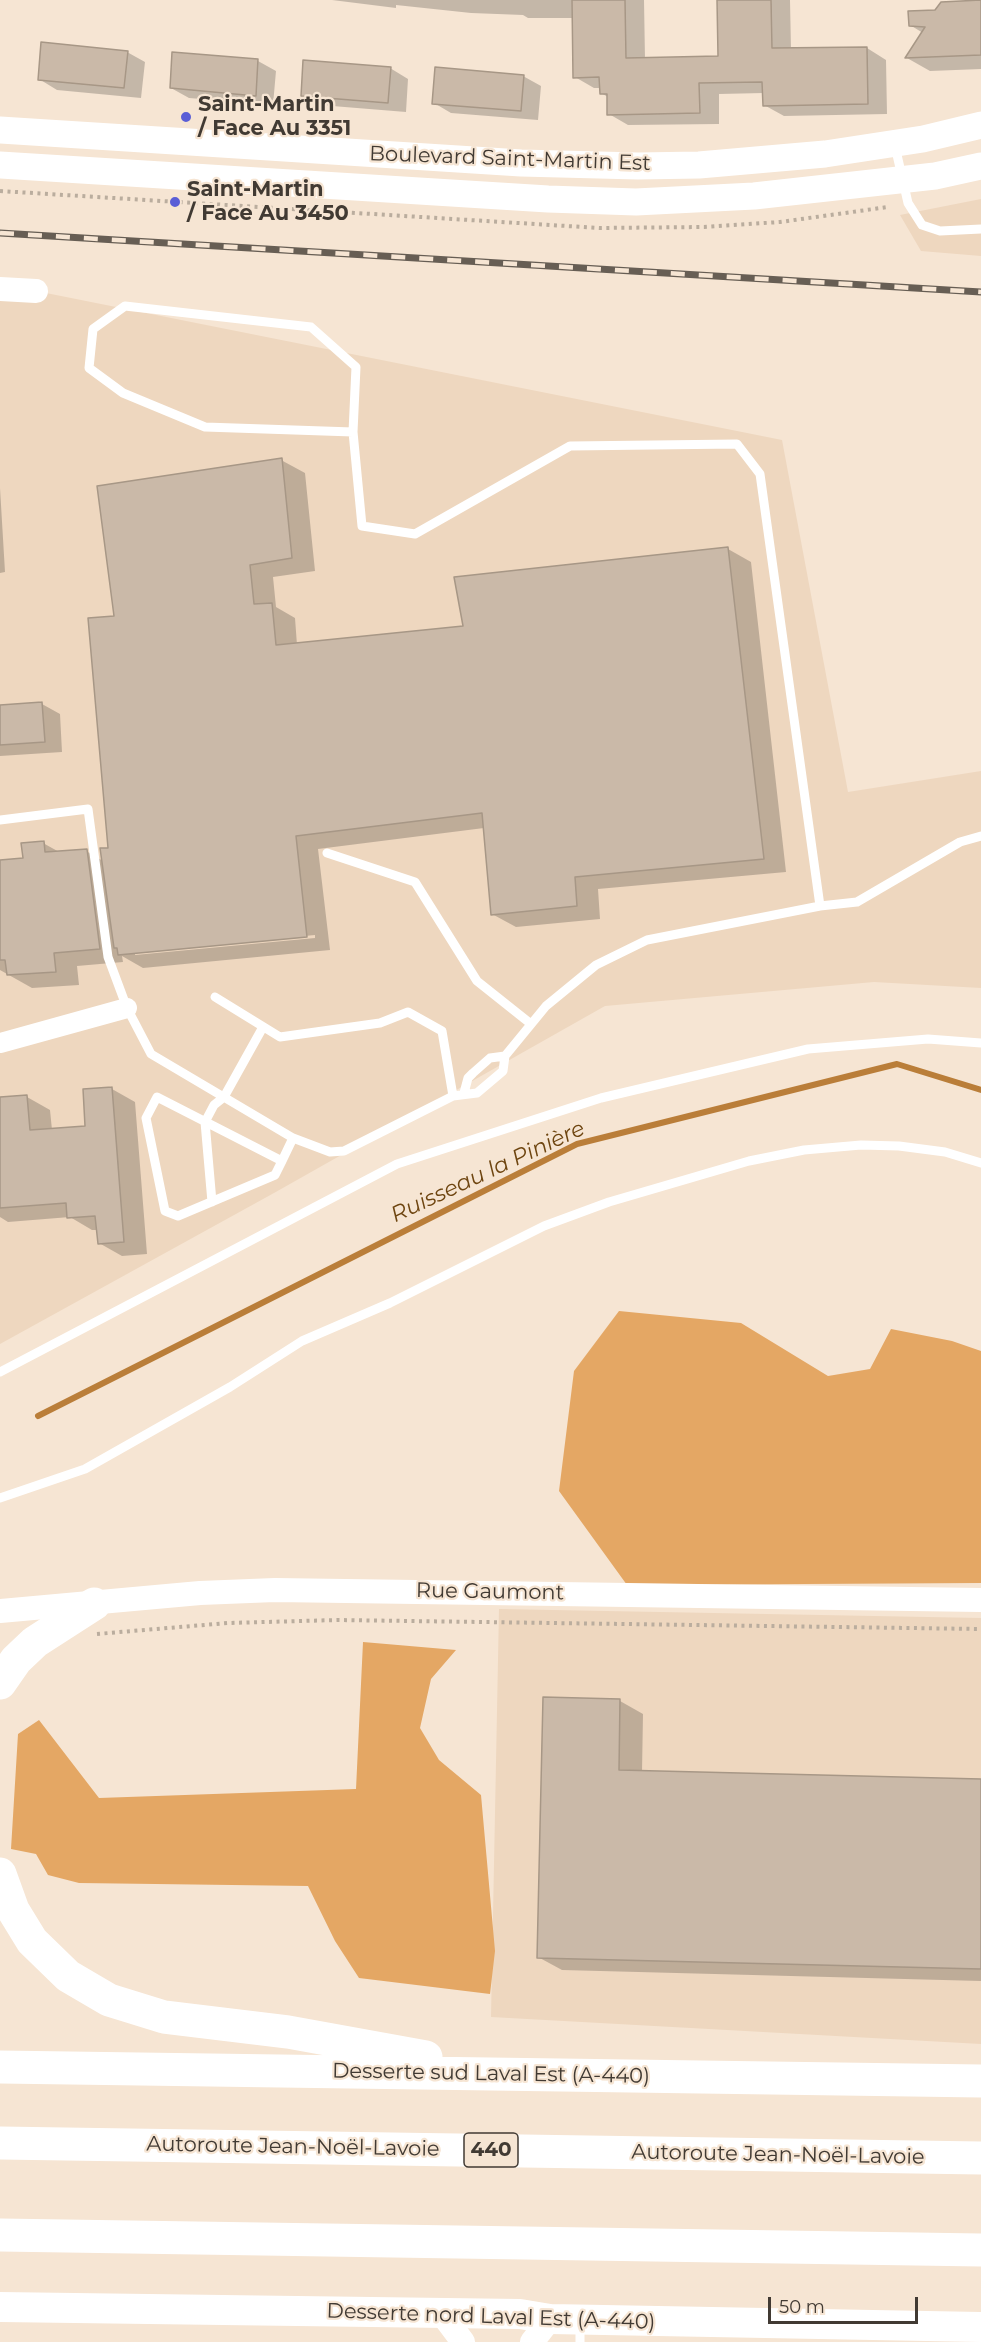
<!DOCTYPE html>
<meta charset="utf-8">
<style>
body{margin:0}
#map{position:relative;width:981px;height:2342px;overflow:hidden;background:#f6e5d3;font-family:Montserrat,sans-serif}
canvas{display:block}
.scale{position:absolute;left:768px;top:2297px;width:150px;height:27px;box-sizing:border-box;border:3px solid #413a33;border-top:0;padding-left:8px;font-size:18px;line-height:21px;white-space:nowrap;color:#413a33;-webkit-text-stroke:4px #f6e5d3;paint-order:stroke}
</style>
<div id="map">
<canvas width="981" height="2342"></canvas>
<div class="scale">50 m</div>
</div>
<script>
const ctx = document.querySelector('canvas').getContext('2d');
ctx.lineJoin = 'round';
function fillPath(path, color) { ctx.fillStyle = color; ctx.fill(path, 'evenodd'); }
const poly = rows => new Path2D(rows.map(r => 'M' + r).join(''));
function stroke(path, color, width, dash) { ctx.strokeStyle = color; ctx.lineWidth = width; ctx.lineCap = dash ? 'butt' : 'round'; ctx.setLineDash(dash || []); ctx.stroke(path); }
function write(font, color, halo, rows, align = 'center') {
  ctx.font = font + ' Montserrat,sans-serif'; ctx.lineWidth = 4.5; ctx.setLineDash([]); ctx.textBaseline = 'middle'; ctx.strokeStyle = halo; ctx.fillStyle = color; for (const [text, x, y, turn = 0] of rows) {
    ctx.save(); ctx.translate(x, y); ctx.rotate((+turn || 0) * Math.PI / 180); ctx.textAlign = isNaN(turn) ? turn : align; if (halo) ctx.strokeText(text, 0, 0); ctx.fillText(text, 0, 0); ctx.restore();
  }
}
const built = poly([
 [981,199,981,256,921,251,900,215],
 [0,289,36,291,782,440,848,792,981,771,981,988,874,982,605,1006,274,1193,0,1344],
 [499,1609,981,1618,981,2044,491,2017]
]);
const green = poly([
 [619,1311,741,1323,828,1376,870,1369,891,1329,952,1341,981,1351,981,1583,627,1585,559,1491,574,1371],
 [363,1642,456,1650,431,1679,420,1728,439,1760,481,1795,495,1951,490,1994,359,1978,335,1941,308,1886,79,1883,48,1875,36,1854,11,1849,18,1734,39,1720,99,1798,356,1789]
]);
const shadow = poly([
 [332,0,644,0,645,59,720,58,719,0,790,0,791,50,867,48,886,60,887,114,784,116,764,105,764,93,719,94,719,124,628,125,609,114,608,97,601,93,601,88,594,88,575,77,574,18,528,18,523,15,471,13,396,5,396,8],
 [981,1,981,69,930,71,907,58,923,33,910,25,936,11],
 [127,52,145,62,141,98,57,90,39,79],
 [174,54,258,61,276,71,273,105,189,98,171,88],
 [390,68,408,79,406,112,320,105,302,95],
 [523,76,541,86,538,120,451,113,434,103],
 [281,460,305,473,315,571,273,577,276,607,295,618,297,645,465,627,728,549,751,562,786,872,598,889,600,919,516,927,492,914,484,828,318,849,330,950,143,968,122,956,123,962,77,966,79,985,32,988,0,970,0,861,24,859,43,843,61,853,86,851,103,861,110,849,115,617],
 [315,935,315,938,135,955,135,952],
 [0,488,5,572,0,573],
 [42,704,60,714,62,752,0,756,0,706],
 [112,1089,135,1102,147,1254,122,1256,99,1243,98,1230,92,1230,70,1217,8,1222,0,1217,0,1099,27,1097,50,1110,52,1130,87,1127],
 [620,1701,643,1714,642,1772,981,1780,981,1981,562,1970,538,1957]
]);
const stream = poly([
 [38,1416,577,1144,897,1064,981,1090]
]);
const building = poly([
 [572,0,625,0,626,58,718,56,717,0,771,0,772,48,867,47,868,104,763,106,762,82,699,83,700,113,607,115,607,94,600,94,599,77,573,78,572,0],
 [981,0,981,55,905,58,925,27,909,26,908,11,935,10,941,2,981,0],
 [41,42,128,51,124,88,38,80,41,42],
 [172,52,258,59,256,96,170,88,172,52],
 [303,60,391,67,388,103,301,96,303,60],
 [435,67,524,75,521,111,432,104,435,67],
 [282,458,292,558,250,565,254,604,272,603,276,645,463,626,454,577,728,547,764,859,575,877,577,906,491,915,482,813,296,836,307,937,118,955,117,948,114,948,100,848,108,848,88,618,114,616,97,486,282,458],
 [42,702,45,742,0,745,0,705,42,702],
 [44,841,45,852,87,849,100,949,54,953,56,972,7,975,5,960,0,960,0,860,23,858,21,843,44,841],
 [112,1087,124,1242,98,1244,95,1216,67,1218,66,1203,0,1208,0,1097,27,1095,30,1130,85,1126,83,1089,112,1087],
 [543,1697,620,1699,619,1770,981,1779,981,1969,537,1958,543,1697]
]);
const path = poly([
 [0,191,599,228,704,227,780,222,888,207],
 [97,1634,228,1623,338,1620,981,1629]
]);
const service = poly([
 [895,146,908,203,922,225,940,231,981,229],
 [353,432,205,427,123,393,89,368,93,329,125,306,311,327,356,367,353,432,362,526,415,534,570,446,737,444,760,474,820,906,647,940,596,965,546,1006,505,1056],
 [0,820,88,809,108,957,127,1008,151,1054,293,1138,330,1152,344,1151,453,1096,442,1031,408,1012,380,1023,280,1037,215,997],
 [327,853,415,882,477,981,531,1024],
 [820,906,857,902,960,842,981,836],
 [453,1096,477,1093,503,1071,505,1056,490,1058,473,1073,468,1078,464,1093],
 [282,1161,157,1097,146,1118,165,1211,178,1216,275,1175,282,1161,293,1138],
 [212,1202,205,1122,214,1105,224,1097,263,1027],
 [0,1372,397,1164,601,1098,808,1049,928,1039,981,1043],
 [0,1498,85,1469,230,1387,302,1341,390,1303,544,1226,609,1202,749,1161,804,1150,861,1145,899,1146,945,1152,981,1163],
 [580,2323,580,2342]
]);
const minor = poly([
 [0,1043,127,1008]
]);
const tertiary = poly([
 [0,289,36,291],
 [0,1611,200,1593,275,1590,981,1600],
 [442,2314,463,2342],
 [532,2342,550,2319]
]);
const secondary = poly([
 [0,130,521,163,638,166,699,165,825,154,923,139,981,125],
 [0,165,548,199,636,202,754,196,935,176,981,166]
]);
const primary = poly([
 [0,2307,520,2314,550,2319,981,2327]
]);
const trunk = poly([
 [0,1683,16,1660,35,1642,94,1604],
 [0,1874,13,1910,32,1941,68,1976,109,2000,164,2017,288,2032,426,2057],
 [0,2067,981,2081]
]);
const motorway = poly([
 [0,2143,981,2158],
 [0,2235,981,2250]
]);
const rail = poly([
 [0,233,981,292]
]);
const markers = [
 [186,117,6,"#5a5ed6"],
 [175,202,6,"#5a5ed6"]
];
const shields = [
 [491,2150,54]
];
const shieldNames = [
 ["440",491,2150]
];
const poiNames = [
 ["Saint-Martin",198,105],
 ["/ Face Au 3351",198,129],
 ["Saint-Martin",187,190],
 ["/ Face Au 3450",187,214]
];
const streetNames = [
 ["Boulevard Saint-Martin Est",510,159,2],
 ["Rue Gaumont",490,1592,1],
 ["Desserte sud Laval Est (A-440)",491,2074,1],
 ["Autoroute Jean-Noël-Lavoie",293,2147,1],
 ["Autoroute Jean-Noël-Lavoie",778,2155,1],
 ["Desserte nord Laval Est (A-440)",491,2317,2]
];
const waterNames = [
 ["Ruisseau la Pinière",488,1172,-25]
];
fillPath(built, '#eed7bf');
fillPath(green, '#e4a764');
fillPath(shadow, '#0003');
stroke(stream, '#ba7e39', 6);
fillPath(building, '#cab9a8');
stroke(building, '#a79786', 1.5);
stroke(path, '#baad9e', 4, [3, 4.5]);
stroke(service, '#fff', 9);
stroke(minor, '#fff', 20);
stroke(tertiary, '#fff', 24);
stroke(secondary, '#fff', 27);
stroke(primary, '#fff', 30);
stroke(trunk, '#fff', 33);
stroke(motorway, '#fff', 33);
stroke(rail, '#675e54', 7);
stroke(rail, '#f6e5d3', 4.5, [14]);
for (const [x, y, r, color] of markers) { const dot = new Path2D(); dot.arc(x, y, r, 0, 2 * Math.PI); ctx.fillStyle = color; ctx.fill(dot); stroke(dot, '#f6e5d3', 2); }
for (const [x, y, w] of shields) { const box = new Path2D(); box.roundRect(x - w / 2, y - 17, w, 34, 4.5); ctx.fillStyle = '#f6e5d3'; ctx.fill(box); stroke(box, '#413a33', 1.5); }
write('bold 20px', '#413a33', null, shieldNames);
write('bold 21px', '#413a33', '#f6e5d3', poiNames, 'left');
write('21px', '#413a33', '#f6e5d3', streetNames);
write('italic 22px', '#6e4510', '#f6e5d3', waterNames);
</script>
